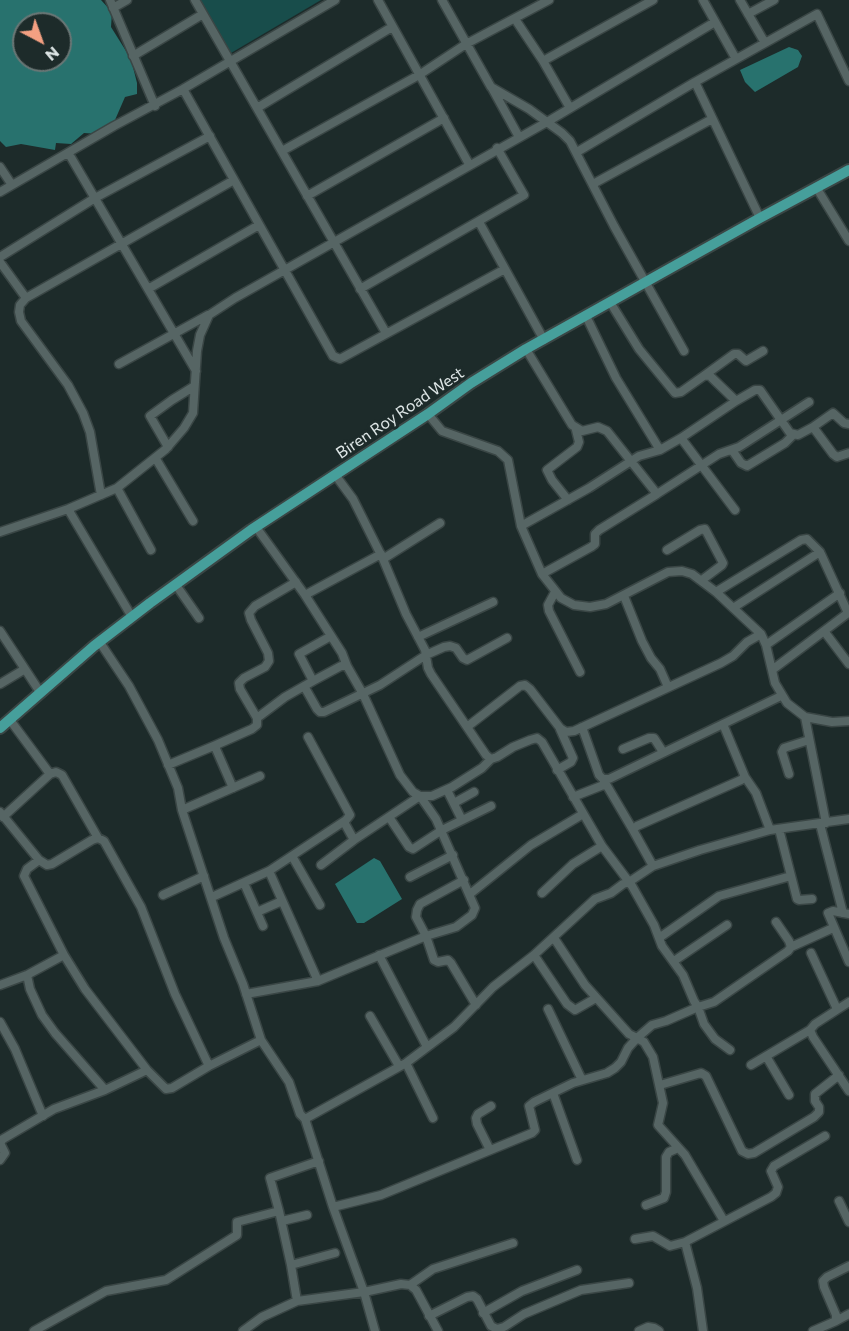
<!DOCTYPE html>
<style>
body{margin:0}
#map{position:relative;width:849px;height:1331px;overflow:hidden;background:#1d2b2a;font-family:Commissioner,sans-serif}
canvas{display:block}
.north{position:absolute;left:12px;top:12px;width:60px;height:60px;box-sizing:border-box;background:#1d2b2a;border:2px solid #6a7675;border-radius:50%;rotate:139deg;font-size:16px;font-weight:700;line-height:24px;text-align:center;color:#dee6e6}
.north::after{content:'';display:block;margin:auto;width:21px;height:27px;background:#f3a082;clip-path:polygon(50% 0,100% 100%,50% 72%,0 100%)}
</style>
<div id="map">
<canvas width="849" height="1331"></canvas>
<div class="north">N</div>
</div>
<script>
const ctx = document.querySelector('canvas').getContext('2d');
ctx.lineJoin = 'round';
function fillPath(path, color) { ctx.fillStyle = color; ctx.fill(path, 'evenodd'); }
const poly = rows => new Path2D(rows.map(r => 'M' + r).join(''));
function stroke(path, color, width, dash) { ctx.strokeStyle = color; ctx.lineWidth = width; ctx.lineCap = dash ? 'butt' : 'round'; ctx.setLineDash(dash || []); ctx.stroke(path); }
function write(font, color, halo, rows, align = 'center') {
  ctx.font = font + ' Commissioner,sans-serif'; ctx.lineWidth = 6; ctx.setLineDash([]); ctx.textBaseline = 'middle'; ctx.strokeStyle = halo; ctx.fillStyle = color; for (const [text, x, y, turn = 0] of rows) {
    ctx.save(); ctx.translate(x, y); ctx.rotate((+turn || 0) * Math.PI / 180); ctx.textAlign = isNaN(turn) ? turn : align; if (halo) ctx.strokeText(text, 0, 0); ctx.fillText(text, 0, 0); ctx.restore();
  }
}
const green = poly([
 [200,0,321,0,231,53]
]);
const water = poly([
 [0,0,101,0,112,12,111,27,131,59,137,83,137,94,125,97,115,120,99,134,84,133,71,144,56,143,55,150,21,144,6,147,0,141],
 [24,24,60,24,60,60,24,60],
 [789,47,798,50,802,56,798,67,755,92,745,82,740,70],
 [374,858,380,861,402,899,364,923,357,923,335,884]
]);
const minor = poly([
 [110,0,155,106],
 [195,0,386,333],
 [335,0,183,89,333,356,340,359,505,269,544,340],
 [378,0,469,164],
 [442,0,491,87,529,109,562,133,570,141,614,226,684,351],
 [703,0,736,59],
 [740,0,765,43],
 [113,8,127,0],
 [748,14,774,0],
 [515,19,543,61,653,0],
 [133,56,203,14],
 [543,61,570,108],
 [695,82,760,218],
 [492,88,519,137],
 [257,108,392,27],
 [282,151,419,75,466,44,549,0],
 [577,152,695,82,817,14,849,81],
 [69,154,196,371],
 [0,167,12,185],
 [593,184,712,119],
 [816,187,849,241],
 [0,192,114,126,183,89],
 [307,196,444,118],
 [479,222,505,269],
 [0,257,95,198,210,136],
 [0,262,26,298,20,305,19,312,21,321,68,385,83,413,90,432,101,495],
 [148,289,259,225],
 [360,289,524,195,497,148],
 [26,298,234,180],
 [610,302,639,349,675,393,681,392,705,375,710,376,736,401,755,390,760,390,790,433,798,435,813,427,833,454,837,457,849,453],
 [586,316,616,378,660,450],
 [526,349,572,425,582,431,598,427,607,431,657,494,719,454,739,447,809,402],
 [119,364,208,315],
 [705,375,734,354,738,354,746,361,763,351],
 [428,414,442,431,498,451,508,460,521,526,542,574,561,598,574,605,590,607,606,604,668,572,682,571,692,574,716,592,761,634,766,645,775,683,787,703,805,717,832,722,849,721],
 [813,427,833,413,844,423,849,424],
 [681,438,735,510],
 [168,447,150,416,172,400,193,387],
 [732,450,741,463,747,466,785,443,793,435],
 [156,459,193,521],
 [336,476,353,499,383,559,406,614,425,650,428,668,431,674,486,755,491,759,497,757,513,747,530,740,537,738,542,742,602,846,629,882,653,866,700,850,770,830,849,819],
 [117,488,151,550],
 [568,500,552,480,547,470,577,447,579,442,576,430],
 [68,509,132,617],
 [521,526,589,488,639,456,660,450,681,438,736,401],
 [256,527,305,595,342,653,347,666],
 [0,532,68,509,117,488,166,449,184,428,193,413,197,351,200,335,209,315,235,298,547,122,715,22],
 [667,550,700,530,705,529,723,563,722,565,702,580],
 [383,559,440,523],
 [542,574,591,547,595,544,595,534,599,530,657,494],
 [176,585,199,618],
 [555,592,548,605,549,611,580,672],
 [716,592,801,540,807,539,820,552,848,613,772,670],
 [305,595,381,554],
 [624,596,642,641,651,658,660,669,668,687],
 [733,608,820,552],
 [0,631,40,692],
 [824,631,849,664],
 [418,637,493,602],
 [99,641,129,686,158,740,178,788,182,810,224,938,243,984,261,1040,289,1082,300,1114,305,1119,406,1063,454,1027,493,987,534,955,595,899,611,893,623,884,629,882,632,886,654,925,662,946,683,975,694,1001,698,1007,714,1002,788,951,791,947,789,941,776,922],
 [766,645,840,593],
 [313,681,299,654,331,636],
 [0,684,25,669],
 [304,686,317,709,320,712,324,712,380,685,426,655,444,647,450,646,456,648,463,658,467,660,507,638],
 [805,717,826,823],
 [10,720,50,774],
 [467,727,520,686,525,685,530,689,560,728,566,732,574,731,721,663,733,656,747,642,761,634],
 [582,727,599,775,603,779,609,779,781,696],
 [623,749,649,738,654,738,663,752],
 [168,765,216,745],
 [557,770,571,762,573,758,560,729],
 [789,774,782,752,784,748,809,740],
 [745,777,756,793,770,830],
 [603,779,633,830],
 [233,788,216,749,216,745,252,729,257,725,257,718,240,689,239,683,244,678,265,667,269,661,268,653,251,620,249,613,255,606,296,582],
 [447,790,462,820],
 [573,797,606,784],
 [454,803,474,792],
 [182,810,260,776],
 [0,812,39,860,47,865,52,864,92,840,98,838,104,841,141,907,175,994,209,1066],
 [3,817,50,774,56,772,62,775,98,838],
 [389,817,409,847,413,849,442,830,491,806],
 [344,822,354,840],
 [820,824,843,913],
 [779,829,797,899,799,900,812,899],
 [292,856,320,905],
 [39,860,27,869,24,876,64,955],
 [321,865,354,840,420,796,432,796,452,787,482,768,491,759],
 [653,866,633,830,637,826,741,780,745,777,723,724],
 [269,871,318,981],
 [410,877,453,855],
 [464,880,420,904,417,910,416,917,426,936,434,960,438,962,448,960,451,963,476,1005],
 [244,883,263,926],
 [542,893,573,864,602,846],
 [470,894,531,845,583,814],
 [163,895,204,876],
 [212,897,269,871,346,820,350,815,308,737],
 [257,912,282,901],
 [849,914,833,911,828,913,849,962],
 [554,938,585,985,629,1034,637,1038,652,1025,666,1021,698,1007,704,1024,715,1039,730,1050],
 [659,938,719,896,791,876],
 [791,947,833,928],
 [811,953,837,1009],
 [379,955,427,1047],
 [534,955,567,1004,575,1010,596,998],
 [674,961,727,925],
 [0,985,27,975],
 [246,994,318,981,426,936,456,927,472,915,475,908,436,819,420,796,413,792,400,775,363,694,347,666,341,666,313,681,285,697,257,718],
 [849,1002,815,1024,810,1030,813,1037,849,1091],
 [548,1009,582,1080],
 [370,1016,399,1066],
 [0,1022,15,1049,43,1116],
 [766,1056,789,1095],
 [406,1063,433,1118],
 [751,1065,810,1030],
 [660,1085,701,1073,706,1076,742,1151,748,1154,754,1153,814,1117,819,1112,819,1107,815,1101,815,1094,839,1075],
 [105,1090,147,1070],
 [553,1093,577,1160],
 [305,1119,333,1207,364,1292,375,1331],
 [490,1150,477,1124,476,1118,478,1114,491,1106],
 [0,1160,5,1153,0,1143,3,1139,54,1109,105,1090,55,1033,42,1015,30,989,27,975,64,955,85,989,147,1070,166,1089,172,1088,209,1066,261,1040],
 [839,1201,849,1222],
 [646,1205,664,1198,666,1192,666,1157,669,1152,678,1148],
 [333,1207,381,1195,532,1133,535,1130,529,1106,534,1102,573,1083,607,1073,615,1068,621,1062,628,1048,637,1038,644,1042,653,1057,663,1103,658,1125,685,1155,724,1221],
 [279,1211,270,1178,319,1161],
 [282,1221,307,1215],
 [635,1239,653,1236,670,1246,685,1242],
 [410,1285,433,1269,513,1243],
 [297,1301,291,1265,335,1253],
 [483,1313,522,1291,577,1270],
 [429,1316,467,1297,473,1296,477,1299,491,1326,497,1329,504,1327,524,1314,581,1290,629,1283],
 [836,1321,849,1314],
 [34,1331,106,1291,166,1280,237,1235,237,1222,279,1211,291,1265],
 [243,1331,262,1317,297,1301,364,1292,401,1284,410,1285,416,1290,438,1331],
 [639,1331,648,1327,654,1328,659,1331],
 [703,1331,697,1288,685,1242,771,1197,776,1193,778,1187,771,1171,774,1166,825,1136],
 [813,1331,836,1321,836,1315,824,1287,823,1281,827,1277,849,1266]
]);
const major = poly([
 [0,728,94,646,150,603,251,530,428,414,471,383,526,349,760,218,849,170]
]);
const streetNames = [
 ["Biren Roy Road West",400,413,-34]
];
fillPath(green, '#184d4b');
fillPath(water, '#28726e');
stroke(minor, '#3a4645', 11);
stroke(major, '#3a4645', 14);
stroke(minor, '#566564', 8);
stroke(major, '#469f9b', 10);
write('16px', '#dee6e6', '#1d2b2a', streetNames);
</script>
